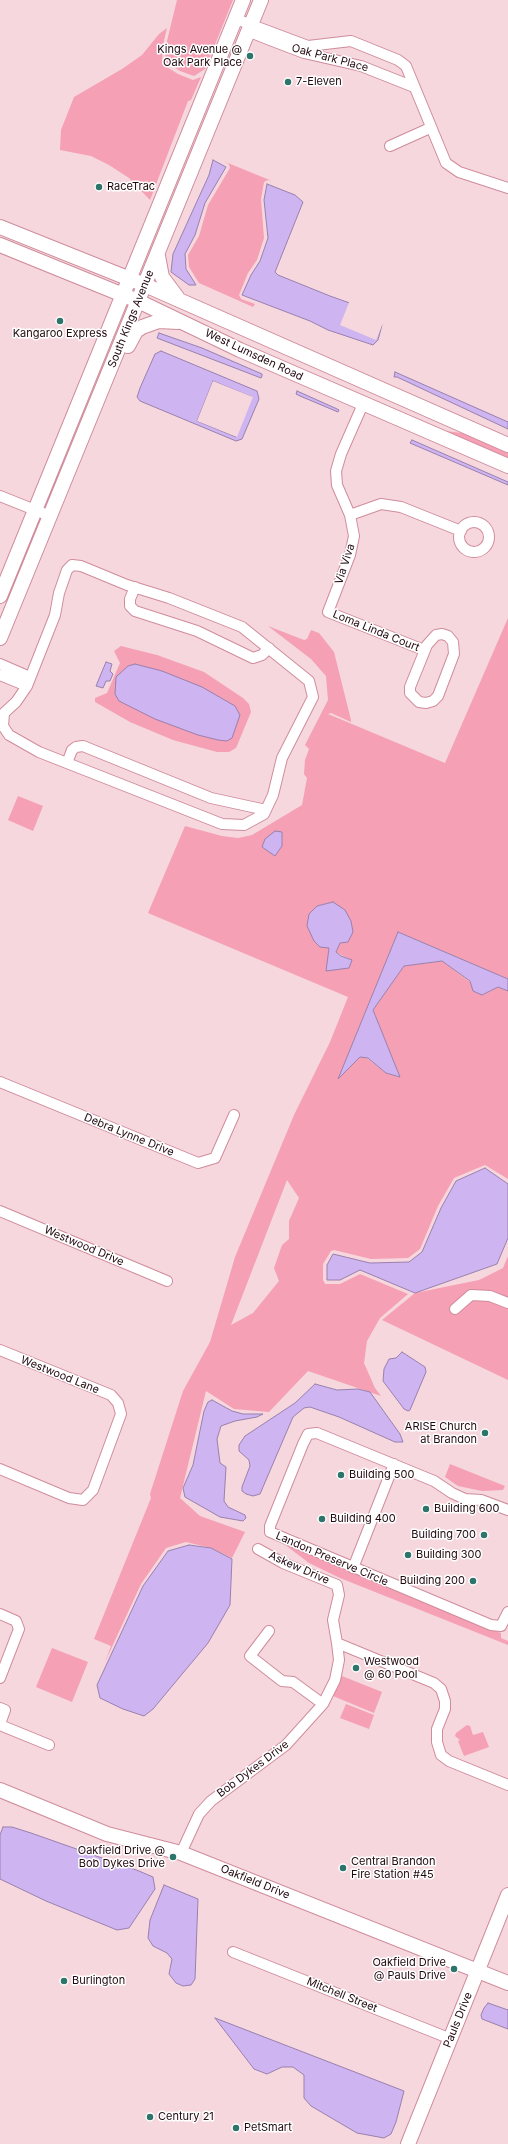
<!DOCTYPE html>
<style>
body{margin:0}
canvas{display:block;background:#f5d7dd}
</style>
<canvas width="508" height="2144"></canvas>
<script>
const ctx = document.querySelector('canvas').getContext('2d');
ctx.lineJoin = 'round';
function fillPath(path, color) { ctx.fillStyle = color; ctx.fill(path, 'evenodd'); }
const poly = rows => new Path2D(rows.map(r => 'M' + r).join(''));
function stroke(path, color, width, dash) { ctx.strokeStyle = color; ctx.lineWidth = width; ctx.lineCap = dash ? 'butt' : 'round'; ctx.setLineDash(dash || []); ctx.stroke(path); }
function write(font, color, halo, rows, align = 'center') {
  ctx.font = font + ' Inter,sans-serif'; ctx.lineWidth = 3; ctx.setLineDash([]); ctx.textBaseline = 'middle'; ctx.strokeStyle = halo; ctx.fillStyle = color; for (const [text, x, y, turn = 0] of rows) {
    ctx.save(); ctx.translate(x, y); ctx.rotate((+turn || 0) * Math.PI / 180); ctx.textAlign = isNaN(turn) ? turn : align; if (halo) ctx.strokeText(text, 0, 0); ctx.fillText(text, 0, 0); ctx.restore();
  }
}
const green = poly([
 [177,0,233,0,205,69,194,76,180,71,165,61,166,45],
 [167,28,163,45,162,64,178,74,193,80,201,77,191,100,188,101,150,200,129,178,109,165,91,156,60,150,61,130,74,97,122,69,142,55,159,34],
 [223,161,272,181,268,180,264,182,261,199,264,238,257,260,248,273,239,295,241,299,255,304,253,307,199,283,189,267,188,255,199,236,208,205,230,168,229,164],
 [381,404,445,431,462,433,508,453,508,460],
 [508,618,508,979,398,932,339,1077,360,1057,367,1058,386,1073,399,1077,373,1010,404,966,442,961,470,982,483,995,498,987,508,991,508,1179,485,1165,454,1178,438,1206,420,1249,408,1258,371,1259,334,1250,331,1251,323,1264,323,1280,325,1284,340,1284,360,1274,408,1294,380,1318,367,1341,364,1363,375,1388,381,1396,308,1371,269,1412,234,1409,206,1391,180,1498,200,1516,245,1532,232,1558,211,1548,186,1542,166,1548,141,1584,105,1662,111,1646,94,1639,151,1498,150,1494,183,1391,210,1342,235,1257,294,1115,330,1042,348,997,148,913,185,826,222,836,238,838,252,835,302,805,307,778,304,774,305,760,309,749,305,745,328,700,326,676,311,659,268,626,304,640,307,639,311,630,319,633,334,652,351,720,351,722,331,713,328,714,445,763],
 [333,902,340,943,336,952,351,960,328,962,329,947,309,914,317,906],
 [287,1180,299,1198,289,1221,289,1239,282,1245,274,1268,279,1281,253,1313,231,1325],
 [121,646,157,655,204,672,243,698,249,704,251,712,236,748,229,752,217,752,173,740,130,722,95,702,95,698,107,693,120,663,114,651],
 [18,796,43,806,33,831,8,820],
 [508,1256,508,1380,382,1320,415,1293,479,1280,503,1268],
 [450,1464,505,1486,503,1490,482,1491,458,1486,445,1477],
 [284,1544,501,1633,501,1638,508,1641,508,1645,340,1578,309,1563],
 [52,1648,88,1662,72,1702,36,1687],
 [342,1676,382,1692,374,1713,333,1696],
 [346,1704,374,1715,369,1729,340,1718],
 [467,1725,470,1726,473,1735,483,1732,489,1747,464,1756,458,1741,460,1740,455,1736,456,1733]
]);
const water = poly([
 [213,160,226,167,205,203,195,235,185,254,186,269,196,285,189,285,171,272,173,254,209,175,213,160],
 [267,184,295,195,303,202,275,272,278,275,330,296,375,312,382,325,378,340,373,345,328,330,310,321,242,295,251,275,260,261,268,238,264,200,267,184],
 [159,333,202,348,262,374,262,376,261,378,157,338,159,333],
 [161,351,257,391,259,399,242,439,236,441,140,401,137,397,140,388,155,354,161,351],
 [213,381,252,397,236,437,197,421,213,381],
 [395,372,508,422,508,429,397,377,394,377,395,372],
 [297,391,335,408,339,410,338,412,300,396,296,394,297,391],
 [412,440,508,482,508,485,410,443,412,440],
 [106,662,112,664,110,671,113,674,110,681,106,681,103,688,96,686,106,662],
 [135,664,162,671,202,687,235,706,240,715,232,738,227,741,218,740,198,735,155,719,119,701,115,694,116,677,128,666,135,664],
 [275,831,282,832,282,846,275,856,262,847,265,839,275,831],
 [333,902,345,910,351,921,353,932,348,942,340,943,336,952,341,956,352,960,349,968,326,971,329,948,320,947,314,941,307,926,309,914,317,906,333,902],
 [398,932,508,979,508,991,498,987,482,995,473,991,470,981,442,961,404,966,373,1010,400,1077,386,1073,368,1058,360,1057,338,1079,398,932],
 [485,1168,508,1184,508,1238,497,1264,415,1293,360,1270,340,1280,327,1280,327,1265,333,1254,370,1263,409,1262,422,1252,441,1208,456,1181,485,1168],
 [402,1352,425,1367,426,1372,410,1410,408,1411,404,1409,383,1381,384,1369,389,1359,396,1358,402,1352],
 [315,1384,337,1390,358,1389,370,1392,400,1434,403,1442,395,1442,339,1417,310,1407,304,1408,293,1417,260,1494,253,1496,246,1494,242,1491,242,1487,250,1466,249,1460,239,1451,239,1445,245,1436,295,1403,315,1384],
 [212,1400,232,1411,243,1414,263,1414,257,1417,235,1421,221,1426,217,1439,220,1463,226,1467,224,1501,228,1507,245,1515,246,1518,243,1521,220,1517,185,1497,183,1488,193,1465,204,1411,208,1402,212,1400],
 [189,1545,211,1548,232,1559,230,1605,208,1643,153,1709,144,1716,123,1709,100,1698,97,1685,143,1586,168,1551,189,1545],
 [3,1827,12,1827,31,1833,139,1871,153,1877,155,1889,129,1928,117,1930,46,1901,0,1879,0,1835,3,1827],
 [164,1885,198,1899,195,1979,191,1985,183,1986,176,1983,169,1974,172,1959,167,1953,153,1946,148,1938,150,1920,164,1885],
 [488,2003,508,2010,508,2029,482,2019,481,2015,484,2008,488,2003],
 [215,2018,404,2091,396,2122,391,2134,384,2138,357,2133,311,2106,304,2098,304,2075,293,2067,282,2067,267,2074,254,2069,215,2018]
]);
const pier = poly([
 [350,300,377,311,383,323,376,340,340,325],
 [213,381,253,397,237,437,197,421],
 [214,384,250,398,235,434,199,420]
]);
const street = poly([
 [236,19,308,46,351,41,398,60,406,66,446,163,459,172,508,188],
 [251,25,255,34,270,40,304,53,361,66,414,87],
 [390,146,430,128],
 [363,404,341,454,336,471,337,485,350,515,354,536,350,555,328,612,424,650],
 [0,496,50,516],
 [350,515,381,504,401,507,461,531],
 '459 537a15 15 0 1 1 30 0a15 15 0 1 1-30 0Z',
 [72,565,81,566,127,585,169,598,242,627,309,681,313,697,282,758,273,795,264,814,244,825,222,824,39,752,9,735,3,726,4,713,16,702,27,686,55,615,59,593,67,570,72,565],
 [135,587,130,599,130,606,135,611,197,631,253,658,262,655,269,648],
 [442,634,448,636,453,642,454,654,438,696,433,701,426,703,419,702,410,693,410,687,427,645,436,635,442,634],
 [0,664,30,677],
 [0,675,27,686],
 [67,763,72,750,76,747,83,746,211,798,266,810],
 [0,1082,198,1163,215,1158,234,1115],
 [0,1211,167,1281],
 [455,1309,471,1295,490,1296,508,1303],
 [0,1350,111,1395,118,1403,121,1414,93,1490,83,1500,69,1498,0,1469],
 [508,1510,481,1500,465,1499,452,1493,434,1481,317,1433,308,1434,303,1444,270,1526,270,1532,491,1625,501,1626,508,1612],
 [258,1549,283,1563,337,1585,339,1595,333,1620,337,1643,434,1683,441,1689,445,1701,445,1709,437,1729,437,1742,441,1755,449,1761,508,1785],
 [353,1568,394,1464],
 [0,1614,16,1621,19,1629,0,1678],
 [269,1631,250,1656,282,1681,293,1682,323,1704],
 [0,1708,5,1710,0,1724],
 [0,1725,49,1745],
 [181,1853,199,1814,211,1801,286,1745,323,1704,335,1680,339,1660,337,1643],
 [233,1952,451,2039]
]);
const secondary = poly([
 [0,227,145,285,508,445],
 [0,245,138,301,240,350,508,466],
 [158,256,162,277,177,297],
 [128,346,136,331,142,327,159,321,178,322],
 [0,596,243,0],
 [0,638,261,0],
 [0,1790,107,1834,181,1853,508,1983],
 [408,2144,508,1895]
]);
const markers = [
 [250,56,4,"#2d746b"],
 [288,82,4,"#2d746b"],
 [99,187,4,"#2d746b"],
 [60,321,4,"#2d746b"],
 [485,1433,4,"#2d746b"],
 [341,1475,4,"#2d746b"],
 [426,1509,4,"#2d746b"],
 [322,1519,4,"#2d746b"],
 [484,1535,4,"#2d746b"],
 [408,1555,4,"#2d746b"],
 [473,1581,4,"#2d746b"],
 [356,1668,4,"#2d746b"],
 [173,1857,4,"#2d746b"],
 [343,1868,4,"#2d746b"],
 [454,1969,4,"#2d746b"],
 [64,1981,4,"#2d746b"],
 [150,2117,4,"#2d746b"],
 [236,2128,4,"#2d746b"]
];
const poiNames = [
 ["Kings Avenue @",242,50,"right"],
 ["Oak Park Place",242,63,"right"],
 ["7-Eleven",296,82],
 ["RaceTrac",107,187],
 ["Kangaroo Express",60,334,"center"],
 ["ARISE Church",477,1427,"right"],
 ["at Brandon",477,1440,"right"],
 ["Building 500",349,1475],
 ["Building 600",434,1509],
 ["Building 400",330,1519],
 ["Building 700",476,1535,"right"],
 ["Building 300",416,1555],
 ["Building 200",465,1581,"right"],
 ["Westwood",364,1662],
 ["@ 60 Pool",364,1675],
 ["Oakfield Drive @",165,1851,"right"],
 ["Bob Dykes Drive",165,1864,"right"],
 ["Central Brandon",351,1862],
 ["Fire Station #45",351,1875],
 ["Oakfield Drive",446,1963,"right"],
 ["@ Pauls Drive",446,1976,"right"],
 ["Burlington",72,1981],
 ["Century 21",158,2117],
 ["PetSmart",244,2128]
];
const streetNames = [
 ["Oak Park Place",330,58,15],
 ["South Kings Avenue",131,319,-68],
 ["West Lumsden Road",254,355,25],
 ["Via Viva",345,564,-72],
 ["Loma Linda Court",376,631,22],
 ["Debra Lynne Drive",129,1135,22],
 ["Westwood Drive",84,1246,23],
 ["Westwood Lane",60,1375,22],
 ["Landon Preserve Circle",332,1559,23],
 ["Askew Drive",299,1568,24],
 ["Bob Dykes Drive",253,1769,-37],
 ["Oakfield Drive",255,1882,22],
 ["Mitchell Street",342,1995,22],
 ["Pauls Drive",458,2020,-68]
];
fillPath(green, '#f5a0b4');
fillPath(water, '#ceb4f1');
stroke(water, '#9a80ad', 1);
fillPath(pier, '#f5d7dd');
stroke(street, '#d08c9c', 12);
stroke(secondary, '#d08c9c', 16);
stroke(street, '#fff', 10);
stroke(secondary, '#fff', 14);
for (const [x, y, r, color] of markers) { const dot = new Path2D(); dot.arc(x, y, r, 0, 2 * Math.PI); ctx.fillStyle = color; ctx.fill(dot); stroke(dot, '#fff', 1.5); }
write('11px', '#20080f', '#fff', poiNames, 'left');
write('11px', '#20080f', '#fff', streetNames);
</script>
